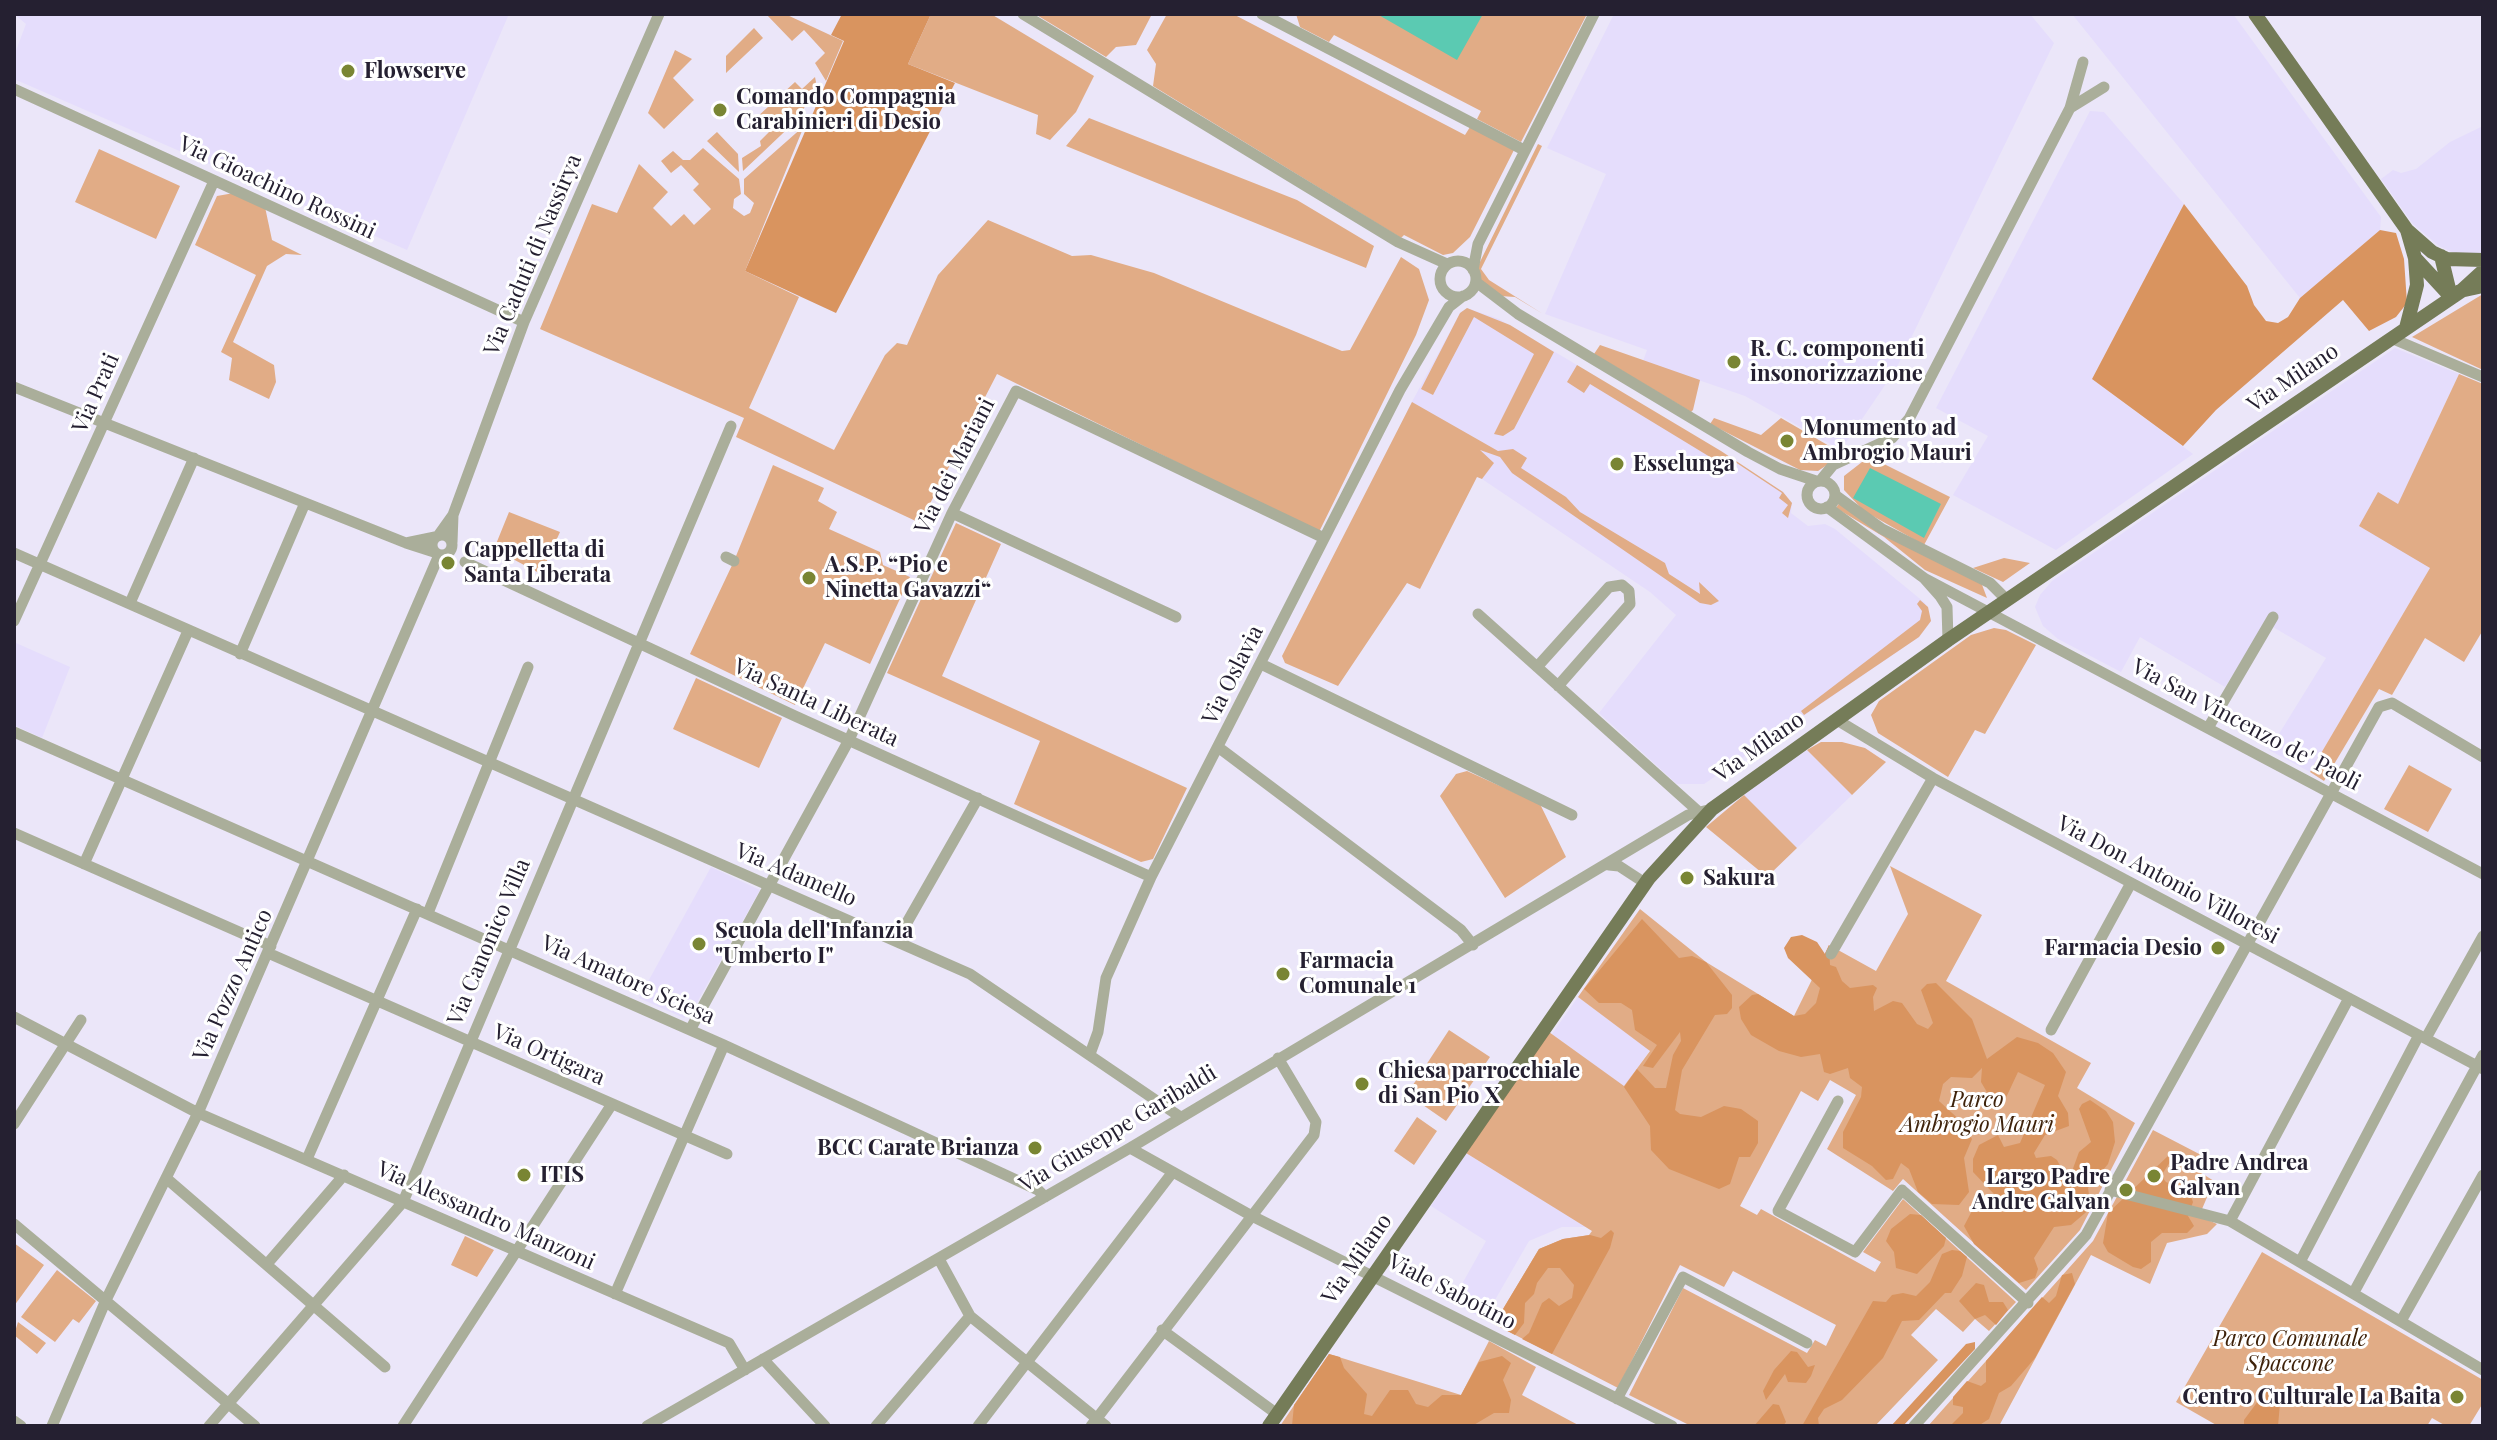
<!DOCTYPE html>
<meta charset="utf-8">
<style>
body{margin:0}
#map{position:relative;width:2497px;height:1440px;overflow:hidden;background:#ebe6f9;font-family:"Playfair Display",serif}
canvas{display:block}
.frame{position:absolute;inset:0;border:16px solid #252031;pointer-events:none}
</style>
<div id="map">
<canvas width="2497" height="1440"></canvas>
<div class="frame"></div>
</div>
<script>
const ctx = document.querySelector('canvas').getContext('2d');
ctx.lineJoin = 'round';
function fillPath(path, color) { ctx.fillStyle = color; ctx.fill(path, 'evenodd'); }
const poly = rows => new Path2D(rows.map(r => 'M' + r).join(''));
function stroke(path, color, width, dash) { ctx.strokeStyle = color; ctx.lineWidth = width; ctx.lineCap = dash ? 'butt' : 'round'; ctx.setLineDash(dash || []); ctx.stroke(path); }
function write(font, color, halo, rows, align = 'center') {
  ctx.font = font + ' "Playfair Display",serif'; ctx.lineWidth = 6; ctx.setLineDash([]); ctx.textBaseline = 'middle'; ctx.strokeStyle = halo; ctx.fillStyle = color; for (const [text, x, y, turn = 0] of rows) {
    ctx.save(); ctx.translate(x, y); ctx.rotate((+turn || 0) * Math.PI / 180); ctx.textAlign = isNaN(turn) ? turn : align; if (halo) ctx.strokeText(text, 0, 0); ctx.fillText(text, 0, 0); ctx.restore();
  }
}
const built = poly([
 [14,14,509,14,407,250,14,79,14,56,26,24],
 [1614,14,2030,14,2054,43,1896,369,1841,450,1745,396,1643,361,1647,350,1545,314,1606,174,1547,148],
 [2072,14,2233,14,2381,217,2380,230,2300,298],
 [2090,111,2104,112,2184,204,2092,379,2193,454,2056,550,1953,495,1988,436,1936,408],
 [2483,126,2483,254,2454,253,2439,246,2413,224,2381,179,2393,170,2401,173,2416,169,2450,142],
 [1467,308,1499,319,1577,365,1783,492,1792,503,1791,513,1808,526,1825,524,1835,529,1925,603,1931,621,1926,628,1919,637,1704,784,1677,784,1599,713,1676,615,1650,592,1482,479,1493,463,1407,411,1460,313],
 [2395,348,2459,374,2398,505,2430,568,2310,772,2269,750,2326,658,2266,623,2225,687,2140,637,2121,672,2058,639,2043,626,2035,607,2040,595,2052,581],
 [16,643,70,667,42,738,14,725],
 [1807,750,1852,795,1797,848,1744,795],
 [711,867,760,890,691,1013,684,1018,639,998],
 [1578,997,1650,1050,1624,1087,1552,1034],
 [1466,1153,1586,1227,1562,1227,1529,1241,1484,1319,1452,1302,1486,1241,1431,1206]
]);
const green = poly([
 [766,14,785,14,843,41,826,81,815,63,825,53,804,30,792,41],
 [931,14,991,14,1094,76,1076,112,1050,140,1036,134,1038,115,908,64],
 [1035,14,1152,14,1136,45,1116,47,1106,57],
 [1167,14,1233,14,1465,135,1470,127,1514,150,1470,237,1453,253,1443,255,1404,235,1401,238,1153,86,1156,64,1147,50],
 [1296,14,1587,14,1521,142,1477,119,1481,111,1334,35,1329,42,1300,27],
 [754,28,763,38,726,73,726,56],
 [675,50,692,59,673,78,694,100,664,129,648,113],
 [815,77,816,82,800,117,743,171,742,158,761,146,760,141,769,132,756,118,795,82,802,89],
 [1089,118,1297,200,1374,246,1366,268,1066,146],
 [804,126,745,271,799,297,749,408,834,450,885,355,897,343,907,345,938,275,988,220,1072,256,1091,255,1154,273,1342,351,1350,350,1401,257,1419,269,1429,300,1416,335,1319,532,997,374,920,523,736,437,744,418,540,329,592,204,617,213,639,164,668,192,653,208,671,226,684,214,694,225,711,209,693,190,699,184,681,165,671,173,661,161,673,151,683,160,690,160,703,148,739,179,741,194,734,199,733,208,744,216,750,213,754,203,744,194,744,179],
 [717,132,738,154,739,172,707,141],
 [1538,144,1542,146,1481,269,1489,280,1543,314,1515,297,1500,296,1480,281,1476,270],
 [99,149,180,186,156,239,75,202],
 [234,193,265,207,272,240,302,255,286,254,267,266,233,342,274,365,276,382,269,399,229,380,232,358,221,352,256,275,195,245,217,196],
 [2483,294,2483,370,2412,337],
 [1467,308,1510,325,1554,352,1514,429,1503,436,1494,434,1534,354,1474,317,1433,395,1421,389,1460,313],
 [1600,345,1700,380,1693,410,1691,412,1594,354],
 [1577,365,1721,451,1783,492,1792,503,1788,518,1782,513,1788,505,1779,498,1782,493,1726,456,1723,460,1715,460,1590,384,1584,393,1567,382],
 [2459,374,2483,384,2483,630,2464,662,2425,638,2392,695,2379,689,2324,781,2310,772,2430,568,2359,526,2378,492,2398,504],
 [1412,402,1498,451,1513,449,1527,458,1521,468,1566,497,1580,512,1665,563,1669,574,1700,594,1699,582,1719,601,1711,605,1700,603,1512,473,1500,457,1480,450,1494,463,1482,479,1477,477,1420,589,1407,583,1338,686,1285,663,1282,656],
 [1714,418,1761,435,1781,418,1843,454,1818,471,1800,470,1710,424],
 [1876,460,1950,497,1924,545,1864,511,1844,490,1844,476,1862,462],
 [773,465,824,488,818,501,837,512,829,529,880,552,883,565,910,577,870,664,825,643,795,705,690,654,734,561],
 [1840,502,1981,582,1987,598,1925,570,1884,537,1836,508],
 [509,512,560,532,541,574,494,549],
 [956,523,1001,544,942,676,1187,788,1153,859,1141,862,1014,804,1040,741,887,673],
 [2004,558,2030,563,2003,582,1973,568],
 [1920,600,1928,607,1931,621,1919,637,1804,715,1801,711,1920,620,1922,611,1917,604],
 [1994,628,2006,630,2036,645,1985,734,1975,730,1948,777,1878,733,1871,715,1879,701,1971,635],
 [696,678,782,718,759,768,673,729],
 [1821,742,1842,742,1865,748,1886,762,1852,795,1807,750],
 [2409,765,2452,789,2428,832,2384,809],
 [1467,771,1540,804,1566,857,1505,898,1440,796,1456,774],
 [1744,795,1797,848,1767,877,1706,827],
 [1890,866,1982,915,1946,981,2091,1063,2077,1088,2135,1123,2080,1230,2026,1290,1903,1179,1893,1191,1827,1149,1856,1095,1830,1080,1818,1101,1801,1091,1740,1206,1757,1215,1761,1209,1875,1272,1881,1262,1863,1252,1903,1199,2016,1302,1989,1331,1975,1319,1963,1332,1936,1309,1911,1335,1938,1360,1875,1426,1691,1426,1629,1395,1683,1288,1807,1353,1815,1340,1826,1346,1836,1325,1733,1271,1724,1287,1680,1265,1618,1388,1494,1324,1539,1249,1563,1239,1589,1235,1592,1231,1466,1153,1549,1032,1624,1086,1650,1051,1578,997,1640,909,1706,962,1794,1016,1829,945,1876,971,1908,914],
 [1449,1030,1490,1057,1446,1121,1407,1094],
 [1417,1117,1437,1131,1414,1165,1394,1151],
 [2153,1130,2205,1157,2198,1171,2214,1181,2199,1216,2217,1224,2207,1234,2167,1243,2150,1284,2091,1255,1999,1426,1928,1426,2093,1241],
 [465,1236,494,1250,477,1277,451,1265],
 [14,1243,44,1265,14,1306],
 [2262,1252,2483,1380,2483,1403,2469,1426,2446,1426,2432,1418,2427,1426,2218,1426,2176,1402],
 [57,1270,96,1301,79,1323,73,1319,55,1342,21,1317],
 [18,1322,46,1343,37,1354,14,1335],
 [1489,1341,1536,1367,1522,1395,1580,1426,1280,1426,1329,1354,1461,1395]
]);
const forest = poly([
 [842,14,931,14,908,64,955,83,836,313,745,271,844,41,831,35],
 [2184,204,2247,286,2254,305,2266,321,2278,323,2288,317,2300,298,2380,230,2396,233,2404,259,2407,303,2396,317,2369,331,2343,300,2216,410,2183,446,2092,379],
 [1642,919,1679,958,1692,956,1706,962,1732,995,1732,1008,1727,1014,1715,1015,1682,1070,1675,1110,1680,1114,1701,1117,1724,1106,1741,1109,1758,1121,1758,1143,1750,1157,1739,1157,1730,1184,1719,1189,1669,1169,1651,1150,1650,1126,1624,1087,1637,1069,1655,1088,1666,1088,1673,1055,1681,1041,1680,1032,1653,1068,1643,1066,1657,1045,1635,1030,1632,1010,1621,1003,1599,1003,1584,989],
 [1802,935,1817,942,1825,954,1829,945,1830,965,1836,967,1842,981,1850,988,1873,985,1877,988,1873,997,1874,1011,1893,1001,1902,1003,1917,1024,1928,1029,1933,1023,1921,990,1927,984,1936,983,1972,1019,1987,1059,2017,1037,2038,1043,2053,1053,2066,1072,2058,1096,2068,1113,2069,1126,2045,1135,2034,1153,2036,1158,2051,1156,2057,1160,2064,1173,2071,1174,2079,1152,2091,1142,2079,1109,2082,1104,2090,1100,2106,1111,2113,1122,2115,1142,2108,1164,2088,1188,2091,1208,2071,1225,2054,1227,2034,1258,2038,1269,2035,1278,2019,1283,1974,1244,1964,1226,1974,1207,1978,1210,1992,1203,1995,1195,1973,1172,1973,1159,1979,1145,1998,1135,2004,1147,2020,1143,2045,1085,2018,1072,2004,1102,1991,1099,1981,1082,1982,1068,1972,1078,1951,1077,1943,1084,1939,1101,1964,1124,1972,1139,1964,1158,1969,1192,1959,1205,1932,1204,1918,1192,1909,1169,1901,1163,1893,1179,1886,1180,1872,1166,1843,1148,1843,1132,1861,1097,1862,1087,1850,1078,1848,1068,1830,1074,1824,1072,1820,1054,1801,1057,1779,1051,1751,1035,1741,1019,1739,1007,1752,995,1758,994,1794,1016,1805,1014,1816,1003,1820,988,1788,958,1784,948,1791,937],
 [2168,1156,2170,1162,2161,1176,2166,1182,2189,1191,2193,1202,2188,1216,2194,1226,2187,1233,2162,1233,2151,1242,2151,1262,2141,1269,2133,1267,2108,1252,2103,1243,2108,1213],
 [1910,1214,1921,1215,1946,1238,1944,1246,1917,1274,1896,1268,1894,1252,1886,1241,1891,1229],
 [1611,1230,1614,1233,1610,1248,1552,1354,1522,1339,1529,1333,1542,1303,1549,1298,1559,1306,1572,1298,1574,1285,1560,1268,1548,1268,1537,1283,1534,1294,1525,1303,1524,1323,1515,1335,1494,1324,1539,1249,1563,1239,1590,1235,1601,1238],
 [1952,1250,1960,1251,1967,1257,1962,1276,1951,1293,1945,1293,1919,1320,1902,1321,1883,1358,1842,1400,1824,1409,1818,1418,1819,1426,1802,1426,1873,1301,1886,1302,1892,1295,1903,1293,1916,1296,1930,1282,1942,1254],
 [2072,1273,2075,1284,2035,1358,2011,1386,1999,1393,1989,1419,1978,1426,1950,1426,1963,1413,1963,1407,1953,1405,1953,1397,1967,1381,1981,1386,1986,1382,1986,1361,2042,1297,2049,1303,2056,1296,2062,1275],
 [1976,1283,1984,1285,1989,1302,2003,1302,2008,1310,1996,1325,1985,1315,1975,1319,1959,1301],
 [1975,1342,1975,1349,1903,1426,1891,1426,1966,1344],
 [1791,1351,1797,1352,1808,1367,1815,1365,1811,1376,1806,1383,1788,1382,1785,1374,1766,1400,1763,1391,1774,1370],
 [1329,1354,1340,1357,1344,1368,1367,1394,1364,1414,1372,1416,1390,1390,1408,1390,1416,1404,1428,1407,1442,1395,1461,1395,1479,1362,1502,1356,1511,1363,1503,1380,1511,1400,1509,1413,1494,1413,1472,1426,1292,1426,1294,1405],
 [2274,1389,2281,1392,2278,1426,2244,1426,2244,1420,2264,1393],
 [1773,1404,1779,1405,1786,1422,1783,1426,1754,1426]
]);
const water = poly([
 [1377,14,1483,14,1457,60],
 [1870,468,1941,504,1924,538,1853,498]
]);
const minor = poly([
 [1023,14,1398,242,1447,264],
 [1262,14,1524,150],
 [14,89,524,322],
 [2070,108,2104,87],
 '1440 279a18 18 0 1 1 36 0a18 18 0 1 1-36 0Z',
 [1473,270,1478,244,1594,14],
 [1476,282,1518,314,1748,452,1780,469,1816,481],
 [2391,338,2483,377],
 [14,387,406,543],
 [1820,481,1833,465,1892,438,1909,419,2070,108,2083,62],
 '1807 495a14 14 0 1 1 28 0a14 14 0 1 1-28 0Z',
 [1835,495,1882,529,1990,583,2007,600],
 [1827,507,1924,578,1940,596,1947,607,1948,640],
 [952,513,1176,617],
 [453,515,524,322,659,14],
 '432 545a10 10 0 1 1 20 0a10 10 0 1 1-20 0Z',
 [438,536,453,515,452,542],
 [434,552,406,543,435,537],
 [14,553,970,974,1179,1116],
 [726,557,734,561],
 [465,562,795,716,1151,877],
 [1924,578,2483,874],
 [130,603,194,458],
 [1478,614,1699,812],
 [14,621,214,181],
 [240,654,305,503],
 [1261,664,1572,815],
 [1537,667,1609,587,1622,585,1629,591,1630,604,1558,686],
 [1837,720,1933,778,2483,1069],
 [2208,728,2273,617],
 [14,732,724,1045,1038,1190,1045,1197],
 [1218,747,1461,930,1473,945],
 [14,833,271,946],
 [84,864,188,631],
 [1609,865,1619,866,1645,883],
 [428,913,528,667],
 [897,940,978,798],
 [268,953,727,1154],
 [1831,954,1933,778],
 [14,1017,198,1113,729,1343,745,1370],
 [690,1030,849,740,952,513,1016,391,1324,538],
 [2051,1030,2131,883],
 [2426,1038,2483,936],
 [1090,1054,1098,1032,1106,978,1151,877,1400,390,1449,307,1463,296],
 [1838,1101,1778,1211,1855,1252,1902,1190,2028,1303],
 [14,1124,81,1020],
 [1130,1148,1252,1216,1672,1426],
 [307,1159,417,909],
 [166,1178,385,1367],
 [2110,1190,2230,1221,2483,1370],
 [2230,1221,2349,998],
 [14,1224,255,1426],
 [939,1259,970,1316,1106,1426],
 [2300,1262,2419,1035],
 [267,1264,344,1175],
 [2354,1292,2483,1055],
 [615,1294,724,1045],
 [2401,1321,2483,1175],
 [1162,1330,1277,1414],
 [763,1359,825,1426],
 [1617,1399,1683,1277,1807,1343],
 [14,1421,21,1426],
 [52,1426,106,1300,198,1113,439,555],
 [209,1426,403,1202,731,426],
 [403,1426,612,1104],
 [647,1426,1130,1148,1688,815,1712,809],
 [876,1426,970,1316],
 [978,1426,1172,1173],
 [1091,1426,1314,1135,1316,1122,1278,1058],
 [1914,1426,2086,1235,2379,707,2392,703,2483,757]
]);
const major = poly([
 [2255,14,2407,230,2432,252,2447,259,2483,260],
 [2441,256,2451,297],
 [2416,259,2451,297],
 [2460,291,2483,286],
 [2406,328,2417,285,2415,258,2407,230],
 [1269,1426,1649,878,1712,809,1948,640,2460,292,2483,271]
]);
const markers = [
 [348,71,8,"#798533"],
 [720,110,8,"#798533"],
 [1734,362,8,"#798533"],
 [1787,441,8,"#798533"],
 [1617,464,8,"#798533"],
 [448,563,8,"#798533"],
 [809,578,8,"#798533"],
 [1687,878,8,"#798533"],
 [699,944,8,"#798533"],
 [2218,948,8,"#798533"],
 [1283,974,8,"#798533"],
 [1362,1084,8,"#798533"],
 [1035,1148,8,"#798533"],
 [524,1175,8,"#798533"],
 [2154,1176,8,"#798533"],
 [2126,1190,8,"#798533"],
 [2457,1397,8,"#798533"]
];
const poiNames = [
 ["Flowserve",364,71],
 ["Comando Compagnia",736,97],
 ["Carabinieri di Desio",736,122],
 ["R. C. componenti",1750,349],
 ["insonorizzazione",1750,374],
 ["Monumento ad",1803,428],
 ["Ambrogio Mauri",1803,453],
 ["Esselunga",1633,464],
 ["Cappelletta di",464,550],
 ["Santa Liberata",464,575],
 ["A.S.P. “Pio e",825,565],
 ["Ninetta Gavazzi“",825,590],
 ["Sakura",1703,878],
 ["Scuola dell'Infanzia",715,931],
 ["\"Umberto I\"",715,956],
 ["Farmacia Desio",2202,948,"right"],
 ["Farmacia",1299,961],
 ["Comunale 1",1299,986],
 ["Chiesa parrocchiale",1378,1071],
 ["di San Pio X",1378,1096],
 ["BCC Carate Brianza",1019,1148,"right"],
 ["Padre Andrea",2170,1163],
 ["Galvan",2170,1188],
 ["ITIS",540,1175],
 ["Largo Padre",2110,1177,"right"],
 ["Andre Galvan",2110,1202,"right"],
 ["Centro Culturale La Baita",2441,1397,"right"]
];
const streetNames = [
 ["Via Gioachino Rossini",277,188,25],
 ["Via Caduti di Nassirya",533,255,-67],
 ["Via Milano",2293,378,-34],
 ["Via Prati",96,393,-66],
 ["Via dei Mariani",955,466,-63],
 ["Via Oslavia",1233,675,-63],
 ["Via Santa Liberata",816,703,25],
 ["Via San Vincenzo de' Paoli",2246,725,28],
 ["Via Milano",1759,747,-35],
 ["Via Adamello",796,875,23],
 ["Via Don Antonio Villoresi",2168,880,28],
 ["Via Canonico Villa",489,942,-67],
 ["Via Amatore Sciesa",628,980,24],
 ["Via Pozzo Antico",233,985,-66],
 ["Via Ortigara",549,1055,24],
 ["Via Giuseppe Garibaldi",1118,1129,-31],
 ["Via Alessandro Manzoni",486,1216,24],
 ["Via Milano",1357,1259,-55],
 ["Viale Sabotino",1452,1292,27]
];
const parkNames = [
 ["Parco",1977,1100],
 ["Ambrogio Mauri",1977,1125],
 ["Parco Comunale",2290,1339],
 ["Spaccone",2290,1364]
];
fillPath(built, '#e5ddfc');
fillPath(green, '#e1ac86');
fillPath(forest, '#d9945f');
fillPath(water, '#5bcab2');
stroke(minor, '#aaae9a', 11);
stroke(major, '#757c58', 14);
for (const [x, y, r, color] of markers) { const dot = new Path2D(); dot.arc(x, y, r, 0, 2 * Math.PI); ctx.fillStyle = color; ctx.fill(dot); stroke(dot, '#fff', 3); }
write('bold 22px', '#252031', '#fff', poiNames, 'left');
write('22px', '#252031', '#fff', streetNames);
write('italic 22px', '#3e220a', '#fff', parkNames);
</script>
